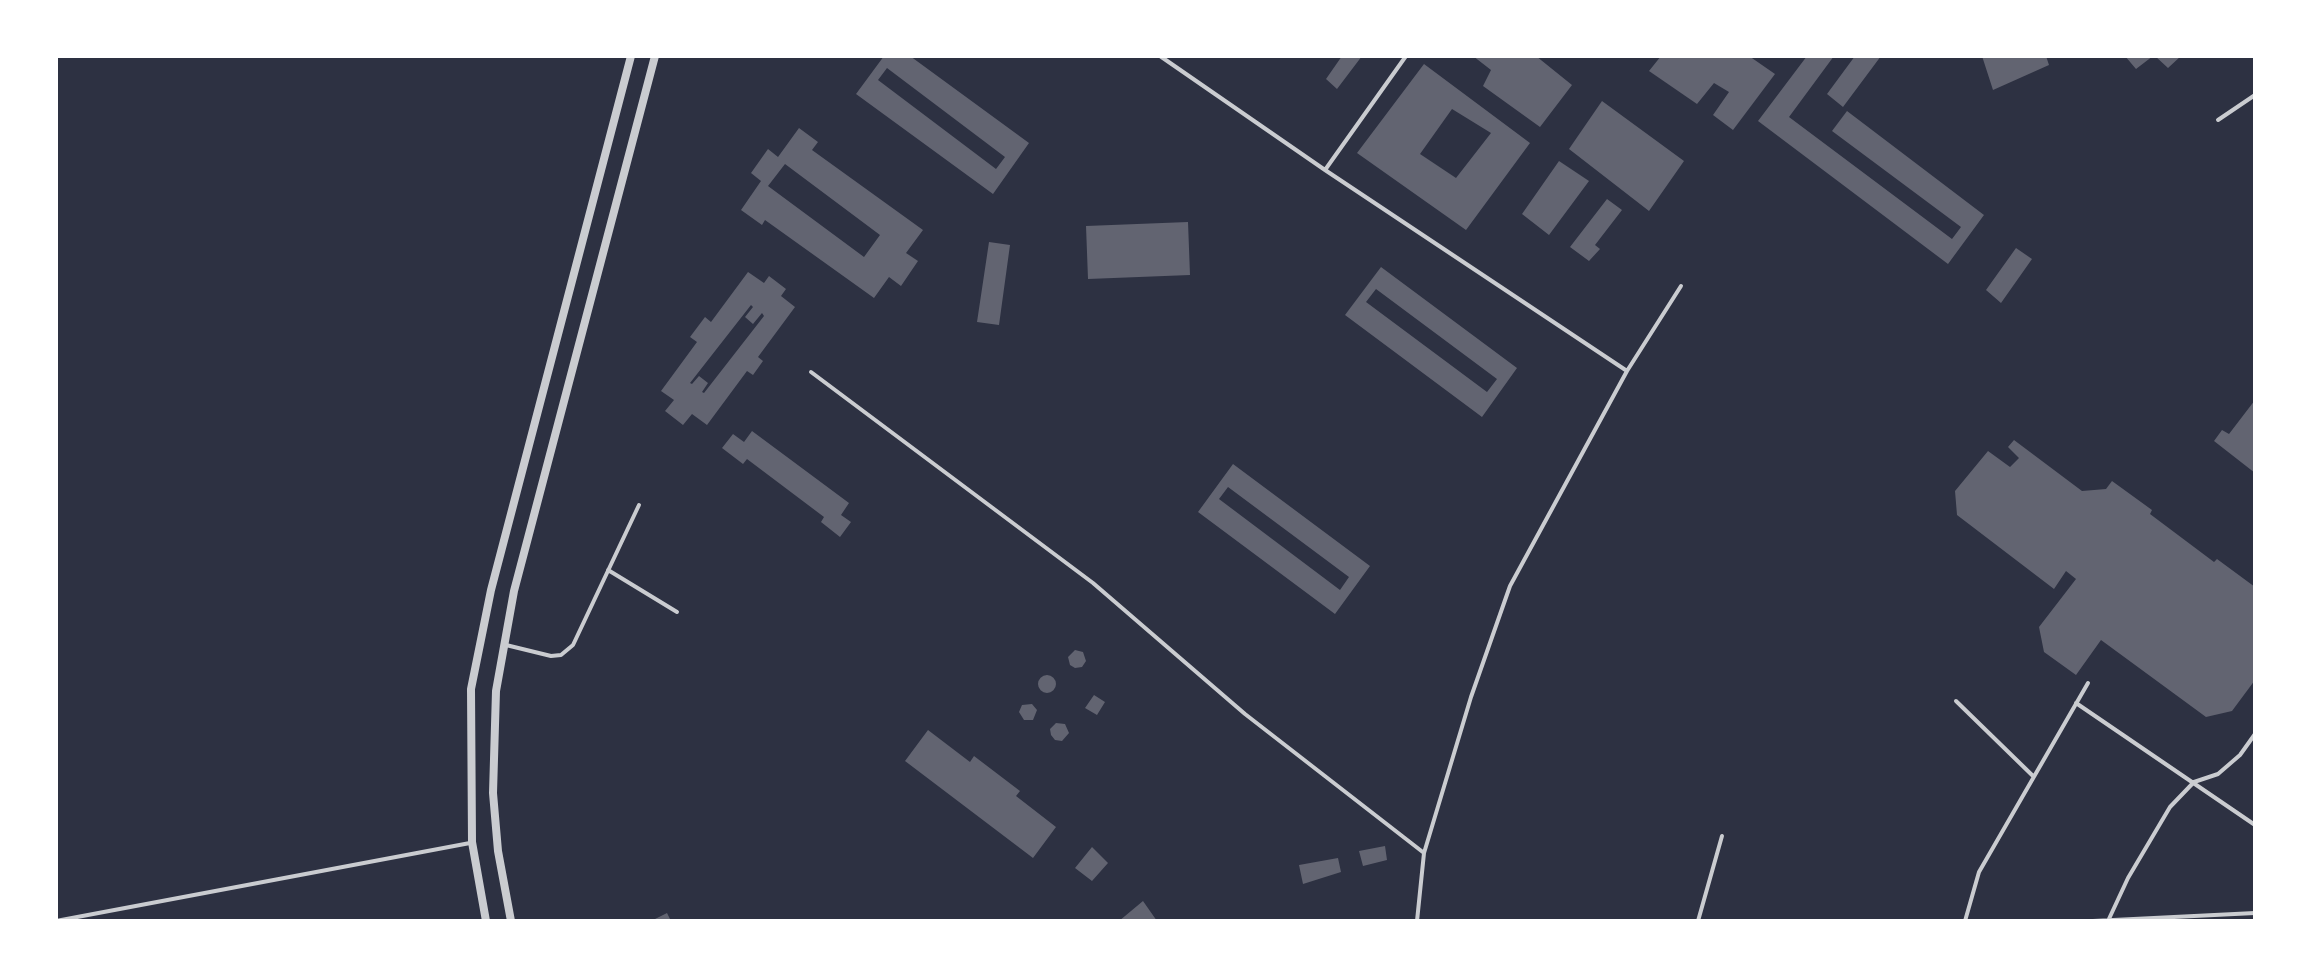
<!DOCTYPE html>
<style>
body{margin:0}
#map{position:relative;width:2311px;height:977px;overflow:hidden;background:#2d3142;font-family:Commissioner,sans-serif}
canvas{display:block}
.frame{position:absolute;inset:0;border:58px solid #fff;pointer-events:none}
</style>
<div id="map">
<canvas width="2311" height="977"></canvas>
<div class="frame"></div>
</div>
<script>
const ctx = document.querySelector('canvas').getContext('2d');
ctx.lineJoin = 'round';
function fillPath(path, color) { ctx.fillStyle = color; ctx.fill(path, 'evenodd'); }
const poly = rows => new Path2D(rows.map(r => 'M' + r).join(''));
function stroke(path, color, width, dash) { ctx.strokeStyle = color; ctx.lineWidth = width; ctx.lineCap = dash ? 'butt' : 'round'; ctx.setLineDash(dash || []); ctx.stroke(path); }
const building = poly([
 [884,56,910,56,1029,143,993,194,856,94],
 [887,68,1005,157,996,169,878,80],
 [1342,56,1362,56,1337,89,1326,79],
 [1473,56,1536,56,1572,85,1540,127,1483,86,1491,70],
 [1661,56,1749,56,1775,74,1733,130,1713,115,1729,92,1714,83,1697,104,1649,71],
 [1807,56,1834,56,1789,117,1952,239,1961,227,1832,131,1847,111,1984,215,1948,264,1758,121],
 [1855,56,1881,56,1843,107,1827,94],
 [1982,56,2046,56,2049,65,1993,90],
 [2125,56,2153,56,2136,69],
 [2155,56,2181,56,2168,68],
 [1424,64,1530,143,1466,230,1357,153],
 [1452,109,1491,133,1456,178,1420,154],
 [1602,101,1684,161,1649,211,1569,149],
 [799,128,818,142,812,150,923,230,906,253,918,261,901,286,889,277,874,298,765,220,762,225,741,210,761,181,751,173,768,149,778,157],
 [785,164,880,235,864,257,768,186],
 [1559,161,1589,181,1549,235,1522,214],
 [1607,199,1622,210,1595,245,1600,249,1589,261,1570,247],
 [1188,222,1190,275,1088,279,1086,226],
 [989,242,1010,245,999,325,977,322],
 [2016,248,2032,259,2001,303,1986,290],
 [1381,267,1517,368,1482,417,1345,315],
 [1376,289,1497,379,1487,392,1366,302],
 [748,272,764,283,769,276,786,289,781,296,795,307,758,357,763,361,753,375,747,371,707,425,692,414,683,425,665,411,674,400,661,391,697,342,690,337,705,317,711,322],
 [751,305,753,307,745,317,753,324,762,313,764,316,704,393,702,392,708,383,699,376,692,384,690,383],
 [2255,400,2255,473,2214,441,2222,430,2229,434],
 [752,431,849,503,841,515,851,522,840,537,821,522,824,517,747,459,743,464,722,448,733,434,744,442],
 [2014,440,2082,491,2106,489,2112,481,2152,510,2150,514,2214,562,2217,559,2255,587,2255,680,2232,711,2206,717,2101,640,2076,675,2044,652,2039,627,2076,579,2066,571,2054,589,1957,515,1955,491,1988,451,2010,467,2019,458,2008,447],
 [1233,464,1370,566,1335,614,1198,512],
 [1228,487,1349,577,1340,590,1219,499],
 [1075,650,1083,652,1086,661,1082,667,1075,668,1070,665,1068,657],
 '1038 684a9 9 0 1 1 18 0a9 9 0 1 1-18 0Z',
 [1094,695,1105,702,1097,715,1085,708],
 [1032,704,1037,710,1033,720,1024,720,1019,712,1022,705],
 [1056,723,1065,724,1069,733,1062,741,1055,740,1051,735,1050,729],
 [928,730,970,762,974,756,1020,791,1016,796,1056,827,1033,858,905,761],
 [1385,846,1387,860,1363,866,1359,851],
 [1092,847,1108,863,1092,881,1075,868],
 [1338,858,1341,872,1303,884,1299,865],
 [1143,901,1157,921,1119,921],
 [667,913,671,921,656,921,655,919]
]);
const service = poly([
 [1160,56,1325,170,1627,371],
 [2218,120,2255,95],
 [1325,170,1406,56],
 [811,372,1093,583,1245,714,1424,853],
 [608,570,677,612],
 [506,645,551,656,561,655,573,645,639,505],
 [1956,701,2033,776],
 [2076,703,2255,825],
 [56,921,470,843],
 [1417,921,1424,853,1471,697,1510,586,1627,371,1681,286],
 [1698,921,1722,836],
 [1965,921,1979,872,2088,683],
 [2093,921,2255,913],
 [2108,921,2128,878,2170,807,2194,782,2218,774,2240,755,2255,734]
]);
const minor = poly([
 [486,921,472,842,471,689,491,590,631,56],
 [511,921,498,851,493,793,496,691,514,591,655,56]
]);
fillPath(building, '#626471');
stroke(service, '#caccd0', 4);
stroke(minor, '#caccd0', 8);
</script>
